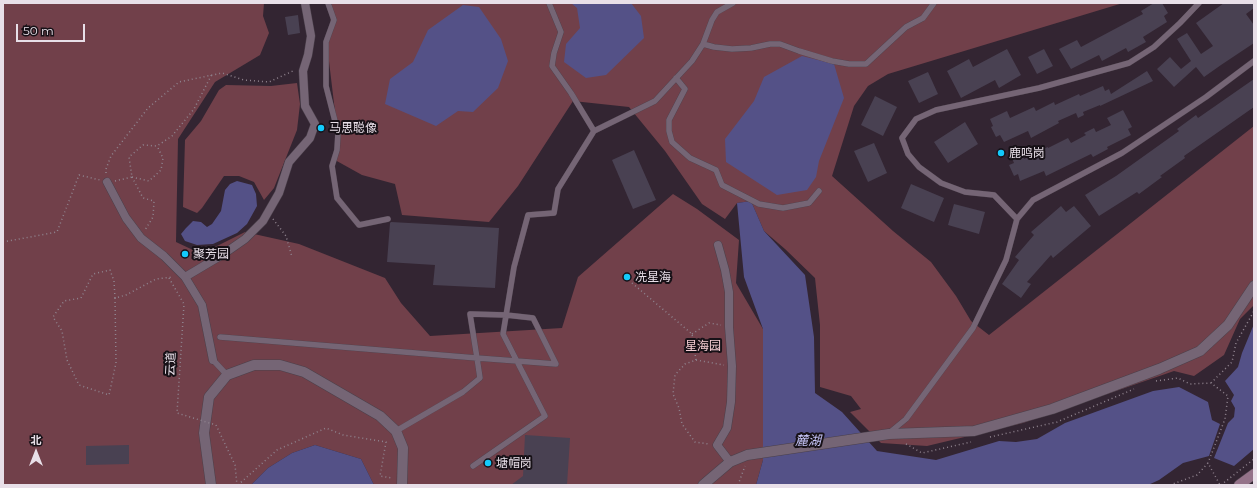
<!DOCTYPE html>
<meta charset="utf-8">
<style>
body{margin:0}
#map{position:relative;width:1257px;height:488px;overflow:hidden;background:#332532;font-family:Montserrat,"Noto Sans SC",sans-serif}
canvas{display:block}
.frame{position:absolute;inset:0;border:4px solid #e8dfe8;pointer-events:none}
.north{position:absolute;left:16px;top:432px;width:40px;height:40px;-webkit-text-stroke:3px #171117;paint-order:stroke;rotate:0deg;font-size:11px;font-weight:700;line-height:16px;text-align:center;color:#e8dfe8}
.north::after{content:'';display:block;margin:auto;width:14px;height:18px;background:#e8dfe8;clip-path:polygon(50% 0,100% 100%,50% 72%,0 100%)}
.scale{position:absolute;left:16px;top:24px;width:69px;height:18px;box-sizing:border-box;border:2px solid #e8dfe8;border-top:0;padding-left:5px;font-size:12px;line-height:14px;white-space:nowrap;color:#e8dfe8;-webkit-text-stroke:3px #171117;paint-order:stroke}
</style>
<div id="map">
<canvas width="1257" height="488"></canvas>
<div class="frame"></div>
<div class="north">北</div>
<div class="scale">50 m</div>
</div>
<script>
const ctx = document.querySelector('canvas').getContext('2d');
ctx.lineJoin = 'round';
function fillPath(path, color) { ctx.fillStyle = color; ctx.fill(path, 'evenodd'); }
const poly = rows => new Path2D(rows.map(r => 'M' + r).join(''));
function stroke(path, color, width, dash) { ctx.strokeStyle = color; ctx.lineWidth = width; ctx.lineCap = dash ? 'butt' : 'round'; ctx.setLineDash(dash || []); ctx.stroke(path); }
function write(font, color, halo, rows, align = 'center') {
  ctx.font = font + ' Montserrat,"Noto Sans SC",sans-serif'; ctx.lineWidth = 4; ctx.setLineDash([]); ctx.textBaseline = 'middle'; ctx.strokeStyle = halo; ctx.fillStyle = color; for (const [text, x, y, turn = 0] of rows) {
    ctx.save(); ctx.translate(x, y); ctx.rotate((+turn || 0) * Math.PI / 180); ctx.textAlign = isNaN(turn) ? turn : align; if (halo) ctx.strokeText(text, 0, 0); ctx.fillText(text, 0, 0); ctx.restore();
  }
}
const green = poly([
 [3,3,264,3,263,16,269,33,260,55,215,82,178,139,176,242,193,250,211,249,245,232,299,244,385,278,401,303,430,336,562,328,578,277,673,194,697,209,739,240,736,283,763,329,763,460,756,485,374,485,361,459,315,445,292,453,268,468,251,485,3,485],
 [332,3,1123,3,888,74,868,86,854,106,832,176,893,231,931,262,956,296,971,321,989,335,1254,126,1254,305,1240,319,1224,355,1194,376,1174,371,1023,423,927,446,881,443,850,412,861,409,851,396,820,387,820,325,815,278,785,249,764,231,751,201,737,203,725,219,702,204,665,151,629,107,573,101,518,186,489,222,402,215,395,184,362,175,335,160,336,120,328,53],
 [297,83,300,104,297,130,274,188,264,200,254,182,239,176,224,176,202,208,197,213,183,207,185,140,201,121,219,90,226,85,271,86]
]);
const water = poly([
 [571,3,631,3,641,16,644,38,606,75,586,78,564,62,566,44,580,28,577,8],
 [463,5,479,7,501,39,508,61,498,88,473,112,458,111,436,126,385,104,390,79,413,62,428,30],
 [802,56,834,64,844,98,819,161,816,177,807,190,777,195,726,162,725,139,754,101,764,77],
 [237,181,252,185,256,194,257,206,247,224,237,233,213,244,197,245,185,241,181,234,186,228,193,221,201,222,207,227,212,224,221,211,225,190,230,184],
 [751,201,764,231,805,275,814,337,815,393,842,412,877,451,936,460,999,441,1016,442,1037,439,1065,423,1153,391,1179,387,1208,402,1212,420,1220,424,1209,456,1214,458,1228,423,1234,417,1235,408,1231,401,1234,395,1225,381,1238,367,1242,353,1254,324,1254,449,1234,466,1209,456,1183,463,1159,480,1148,485,756,485,763,460,763,329,744,277,737,203],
 [315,445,361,459,374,485,251,485,268,468,292,453]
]);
const building = poly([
 [1154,3,1162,3,1168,13,1164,16,1167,22,1143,37,1146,42,1128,52,1126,48,1102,61,1099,55,1071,69,1059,49,1077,40,1081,47,1143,14,1141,11],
 [1224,3,1254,3,1254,8,1246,14,1254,25,1254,43,1221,65,1204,77,1196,67,1174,87,1157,69,1170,57,1181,69,1191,61,1177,39,1187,33,1201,54,1213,46,1196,23],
 [298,15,300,33,288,35,285,17],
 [1007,49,1021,75,999,88,995,80,961,98,947,71,969,59,973,67],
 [1044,49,1053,66,1037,74,1028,57],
 [1147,71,1153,81,1100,106,1100,105,1083,112,1084,115,1078,118,1076,113,1058,121,1059,123,1031,138,1028,131,1004,142,1000,135,996,137,991,127,993,126,990,119,1007,111,1010,118,1034,107,1036,111,1054,102,1055,105,1079,94,1080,96,1103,86,1105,91,1109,89,1111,94],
 [928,72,938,94,919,103,908,81],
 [1254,79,1254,107,1184,156,1185,158,1160,176,1162,177,1139,194,1137,192,1099,216,1085,195,1116,176,1179,131,1177,129,1196,115,1198,118],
 [875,96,897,107,883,136,861,125],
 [1123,110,1132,127,1128,129,1131,135,1107,147,1108,149,1093,157,1091,154,1046,176,1044,171,1020,181,1018,174,1014,176,1009,165,1014,163,1011,156,1022,152,1024,159,1038,153,1037,151,1048,147,1048,148,1068,138,1071,143,1086,135,1084,133,1094,128,1096,132,1111,125,1107,118],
 [965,122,978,144,948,163,934,142],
 [874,143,887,173,868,182,854,151],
 [634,150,656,200,633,209,612,160],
 [911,184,944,198,934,222,901,208],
 [954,204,985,212,979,234,948,225],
 [1061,206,1066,212,1074,206,1091,226,1053,258,1051,255,1027,282,1031,284,1021,298,1002,284,1019,260,1015,257,1034,235,1031,232],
 [391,222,499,228,495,288,433,285,435,265,387,262,390,223],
 [525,435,570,438,567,485,511,485,523,476],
 [129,445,129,464,86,465,86,446]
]);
const path = poly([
 [106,173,106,169,111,156,148,108,179,82,222,73,244,80,269,82,295,70],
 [132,177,143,198,154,201,153,217,145,230],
 [132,177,149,181,161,170,163,158,157,146],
 [115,181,132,177,129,157,143,145,157,146,172,136,194,109,212,74],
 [273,219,286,236,292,257],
 [3,242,57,232,79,175,100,180],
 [632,283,692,334,696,360,685,364,675,375,673,394,679,408,682,424,695,442,709,444],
 [115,298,114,281,110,270,93,274,81,298,64,301,53,317,62,331,67,360,79,385,109,395,116,363,115,298,126,295,156,279,173,277],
 [692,334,709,323,721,325],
 [696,360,724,365],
 [1156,381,1178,378,1190,384,1211,383,1228,396,1225,419,1208,463],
 [1211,383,1232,362,1236,343,1254,311],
 [216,425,235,465,237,485],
 [990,437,1057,422,1134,389],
 [906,444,922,453,971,442],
 [238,485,277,450,326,428,343,435,386,442,380,476,392,478],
 [738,485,745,466],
 [1170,485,1197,475,1208,463,1220,485],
 [1221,485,1254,459]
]);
const service = poly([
 [328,3,334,20,326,42,326,86,338,133,337,150,332,166,337,198,359,225,388,219],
 [703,44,714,47,732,49,751,48,770,44,780,44,799,51,832,61,849,64,866,64,906,27,923,18,934,3],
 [676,78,685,89,669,120,669,131,672,142,690,158,716,170,722,185,759,204,783,208,809,203,819,191],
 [594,131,655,101,692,61,703,44,712,20,717,12,733,3],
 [1017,219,994,195,965,192,941,183,919,167,908,154,902,138,916,119,936,110,1039,88,1129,63,1154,47,1180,23,1199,3],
 [220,337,477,358,517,361,556,364,533,318,506,315,470,314,477,358,480,378,463,392,396,431],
 [213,360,227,375],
 [889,433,906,419,973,328,1006,260,1017,219,1033,200,1122,153,1206,97,1254,61],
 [473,466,545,416,503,334,514,267,528,215,554,213,558,189,594,131,571,93,552,66,554,53,561,32,549,3]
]);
const pedestrian = poly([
 [107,182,126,218,141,238,164,256,185,277],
 [718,245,725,270,729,292,729,327,732,366,731,402,727,428,717,445,730,462],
 [213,360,202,305,185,277,222,255,245,239,263,221,279,193,289,162,310,138,315,124,305,106,303,71,308,55,311,36,305,3]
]);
const tertiary = poly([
 [211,485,204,433,209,397,227,375,254,365,280,365,304,372,380,416,396,431,403,448,402,485],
 [703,485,730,462,747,455,889,434,974,431,1052,409,1159,369,1200,351,1228,325,1254,286]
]);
const secondary = poly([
 [1239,485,1254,474]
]);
const pathBridge = poly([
 [169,278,184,304,177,413,216,425]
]);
const markers = [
 [321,128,4,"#13cafb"],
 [1001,153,4,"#13cafb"],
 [185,254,4,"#13cafb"],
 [627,277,4,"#13cafb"],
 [488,463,4,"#13cafb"]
];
const poiNames = [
 ["马思聪像",329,128],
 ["鹿鸣岗",1009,153],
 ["聚芳园",193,254],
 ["冼星海",635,277],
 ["塘帽岗",496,463]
];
const parkNames = [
 ["星海园",703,346]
];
const streetNames = [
 ["云道",171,364,-87]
];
const waterNames = [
 ["麓湖",808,441]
];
fillPath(green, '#71404a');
fillPath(water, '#545187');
fillPath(building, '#494152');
stroke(service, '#4b404b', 6);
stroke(pedestrian, '#4b404b', 9);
stroke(tertiary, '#4b404b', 11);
stroke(secondary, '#4b404b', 11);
stroke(path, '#90848f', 1.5, [1, 3]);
stroke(service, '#756575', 5.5);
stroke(pedestrian, '#756575', 8);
stroke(tertiary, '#756575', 10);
stroke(secondary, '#947289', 10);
stroke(pathBridge, '#90848f', 1.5, [1, 3]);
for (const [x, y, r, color] of markers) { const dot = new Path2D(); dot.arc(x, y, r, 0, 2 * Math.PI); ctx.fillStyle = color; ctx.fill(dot); stroke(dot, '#171117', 1.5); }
write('12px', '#e8dfe8', '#171117', poiNames, 'left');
write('12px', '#f5cdd3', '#171117', parkNames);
write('12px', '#e8dfe8', '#171117', streetNames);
write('italic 13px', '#c4c3f5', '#171117', waterNames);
</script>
